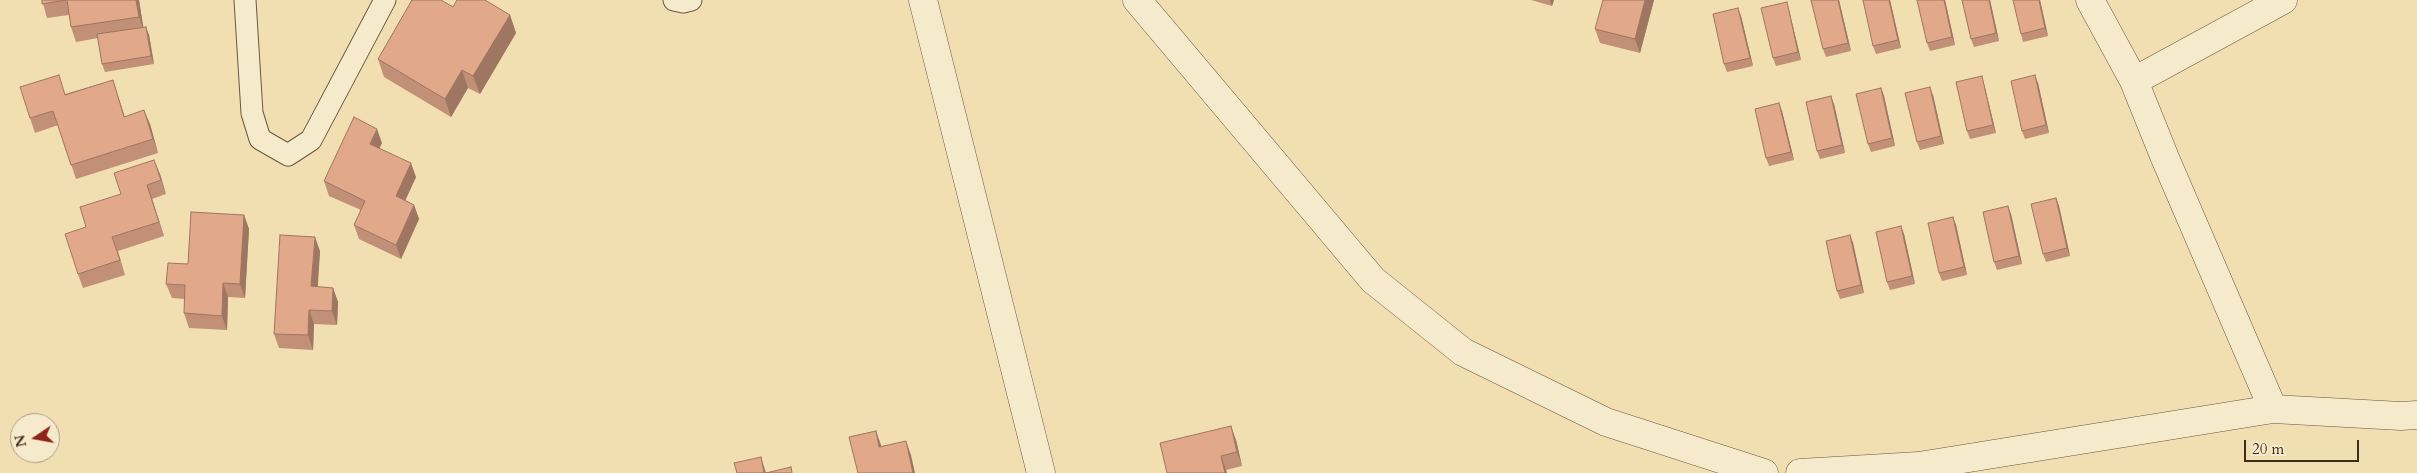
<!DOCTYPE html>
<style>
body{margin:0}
#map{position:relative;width:2417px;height:473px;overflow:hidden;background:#f1deb1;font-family:Cardo,serif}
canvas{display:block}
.north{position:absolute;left:10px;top:413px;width:50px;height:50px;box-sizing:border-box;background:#f6eacc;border:1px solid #ac9e85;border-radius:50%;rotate:258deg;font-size:14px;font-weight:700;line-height:20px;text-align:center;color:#3d2c1a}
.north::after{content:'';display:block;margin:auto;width:18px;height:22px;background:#8f2418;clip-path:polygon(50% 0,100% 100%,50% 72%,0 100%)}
.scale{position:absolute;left:2244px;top:440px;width:115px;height:22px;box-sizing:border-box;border:2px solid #3d2c1a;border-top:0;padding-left:6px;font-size:15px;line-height:18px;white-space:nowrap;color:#3d2c1a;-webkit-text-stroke:4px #f6eacc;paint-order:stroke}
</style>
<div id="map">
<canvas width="2417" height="473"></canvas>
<div class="north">N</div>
<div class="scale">20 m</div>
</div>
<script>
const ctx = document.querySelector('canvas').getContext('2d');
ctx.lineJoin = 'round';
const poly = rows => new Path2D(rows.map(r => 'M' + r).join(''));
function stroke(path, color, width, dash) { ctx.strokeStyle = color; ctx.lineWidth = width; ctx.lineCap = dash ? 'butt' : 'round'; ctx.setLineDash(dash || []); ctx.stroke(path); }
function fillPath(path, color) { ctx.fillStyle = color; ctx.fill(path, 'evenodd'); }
const service = poly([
 [245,0,252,113,260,139,288,155,311,140,385,0],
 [674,0,683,2,691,0]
]);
const minor = poly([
 [923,0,1041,473],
 [1137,0,1373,280,1463,352,1606,422,1764,473],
 [2090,0,2134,81,2165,158,2273,409],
 [2134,81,2283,0],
 [1800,473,1919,466,2273,409,2401,416,2417,415]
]);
const wall = poly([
 [42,0,139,0,143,27,149,35,154,64,105,72,102,64,98,38,76,42,71,27,69,15,47,18],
 [1531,0,1554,0,1552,6],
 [1654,0,1640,53,1600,43,1595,29],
 [1811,0,1839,0,1851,51,1826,57,1823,49],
 [1890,0,1901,48,1876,54,1873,46],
 [1945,0,1955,45,1930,51,1927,43],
 [1962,0,1990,0,1999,41,1974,47,1971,39],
 [2040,0,2048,36,2023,42,2021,34],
 [453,7,510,15,516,33,480,94,468,88,451,117,384,77,378,59],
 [1789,10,1801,60,1776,66,1773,58],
 [1741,16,1753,66,1727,72,1724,64],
 [113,80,125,117,150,124,158,153,76,179,58,125,35,133,30,118,65,94],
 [2038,83,2049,133,2025,139,2022,131],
 [1984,84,1996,133,1970,139,1967,131],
 [1881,88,1884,96,1895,146,1871,152,1868,144],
 [1933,95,1944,144,1920,150,1917,142],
 [1834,104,1845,153,1820,159,1817,151],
 [1782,111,1794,160,1769,166,1766,158],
 [382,143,379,148,416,177,405,200,414,205,419,219,401,259,359,239,354,225,361,210,329,196,324,181],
 [160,174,166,194,152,199,164,236,118,251,125,275,83,288,78,274,121,194],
 [2056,198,2059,206,2070,256,2046,262,2043,254],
 [2011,214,2022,264,1997,270,1994,262],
 [244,215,249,229,245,298,228,297,227,330,189,328,184,313,185,299,172,298,166,284],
 [1953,217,1956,225,1967,275,1942,281,1939,273],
 [1904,234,1915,284,1890,290,1887,282],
 [1850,235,1853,243,1864,293,1840,299,1837,291],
 [320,251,317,287,333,288,338,302,337,325,314,324,313,350,279,348,274,334],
 [1236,440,1242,466,1226,470,1227,473,1167,473]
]);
const shadedWall = poly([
 [136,0,139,0,144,31,139,17],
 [1550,0,1554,0,1552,6],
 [1645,0,1654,0,1640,53,1635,39],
 [1838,0,1839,0,1851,51,1848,43],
 [1889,0,1890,0,1901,48,1898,40],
 [1944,0,1945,0,1955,45,1952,37],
 [1989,0,1990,0,1999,41,1996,33],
 [2039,0,2040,0,2048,36,2045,28],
 [1787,2,1789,10,1801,60,1798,52],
 [1738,8,1741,16,1753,66,1750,58],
 [510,15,516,33,480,94,473,76],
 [146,27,149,35,154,64,151,56],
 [462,70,468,88,451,117,445,99],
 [2035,75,2038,83,2049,133,2046,125],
 [1982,76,1984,84,1996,133,1993,125],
 [1930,87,1933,95,1944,144,1941,136],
 [1881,88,1884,96,1895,146,1892,138],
 [1831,96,1834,104,1845,153,1842,145],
 [1779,103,1782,111,1794,160,1791,152],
 [144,110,150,124,158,153,153,139],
 [377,129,382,143,375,158,370,144],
 [154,160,160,174,166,194,161,180],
 [411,163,416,177,401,210,396,196],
 [147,185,152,199,164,236,159,222],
 [2056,198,2059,206,2070,256,2067,248],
 [414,205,419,219,401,259,396,245],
 [2008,206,2011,214,2022,264,2019,256],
 [244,215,249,229,245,298,240,284],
 [1953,217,1956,225,1967,275,1964,267],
 [1901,226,1904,234,1915,284,1912,276],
 [1850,235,1853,243,1864,293,1861,285],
 [315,237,320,251,317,300,311,286],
 [223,283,228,297,227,330,222,316],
 [333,288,338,302,337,325,332,311],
 [309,310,314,324,313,350,308,335],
 [1231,426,1236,440,1242,466,1237,452],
 [876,431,881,445,884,461,879,447],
 [906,441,911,455,915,473,913,473],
 [1221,456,1226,470,1227,473,1225,473],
 [761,457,766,473,764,473]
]);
const building = poly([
 [42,0,66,0,42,4,42,0],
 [67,0,136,0,139,17,71,27,67,0],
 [412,0,441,0,453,7,457,0,485,0,510,15,473,76,462,70,445,99,378,59,412,0],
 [1603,0,1645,0,1635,39,1595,29,1603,0],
 [1811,0,1838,0,1848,43,1823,49,1811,0],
 [1863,0,1889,0,1898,40,1873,46,1863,0],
 [1917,0,1944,0,1952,37,1927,43,1917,0],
 [1962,0,1989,0,1996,33,1971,39,1962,0],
 [2013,0,2039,0,2045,28,2021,34,2013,0],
 [1787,2,1798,52,1773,58,1761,8,1787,2],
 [1738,8,1750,58,1724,64,1713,14,1738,8],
 [146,27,151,56,102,64,97,34,146,27],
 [59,75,65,95,113,80,124,117,144,110,153,139,71,165,53,111,30,118,20,87,59,75],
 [2035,75,2046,125,2022,131,2011,81,2035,75],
 [1982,76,1993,125,1967,131,1956,82,1982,76],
 [1930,87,1941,136,1917,142,1905,93,1930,87],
 [1881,88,1892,138,1868,144,1856,94,1881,88],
 [1831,96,1842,145,1817,151,1806,102,1831,96],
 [1779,103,1791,152,1766,158,1755,109,1779,103],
 [354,117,377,129,370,144,411,163,396,196,414,205,396,245,354,225,365,201,324,181,354,117],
 [154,160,161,180,147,185,159,222,112,237,120,260,78,274,65,234,86,227,80,207,121,194,114,173,154,160],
 [2056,198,2067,248,2043,254,2031,204,2056,198],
 [2008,206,2019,256,1994,262,1983,212,2008,206],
 [191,212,244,215,240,284,223,283,222,316,184,313,185,285,166,284,168,263,188,264,191,212],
 [1953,217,1964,267,1939,273,1928,223,1953,217],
 [1901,226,1912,276,1887,282,1876,232,1901,226],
 [280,235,315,237,311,286,333,288,332,311,309,310,308,335,274,334,280,235],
 [1850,235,1861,285,1837,291,1826,241,1850,235],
 [1231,426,1237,452,1221,456,1225,473,1167,473,1160,443,1231,426],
 [876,431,879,447,906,441,913,473,858,473,849,437,876,431],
 [761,457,764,473,737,473,734,463,761,457],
 [791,467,792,473,766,473,791,467]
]);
stroke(service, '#6a5840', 23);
stroke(minor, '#6a5840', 29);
stroke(service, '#f6eacc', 21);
stroke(minor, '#f6eacc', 28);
fillPath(wall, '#c29077');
fillPath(shadedWall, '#9e7661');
fillPath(building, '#e1a88a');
stroke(building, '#9e7661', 1);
</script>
